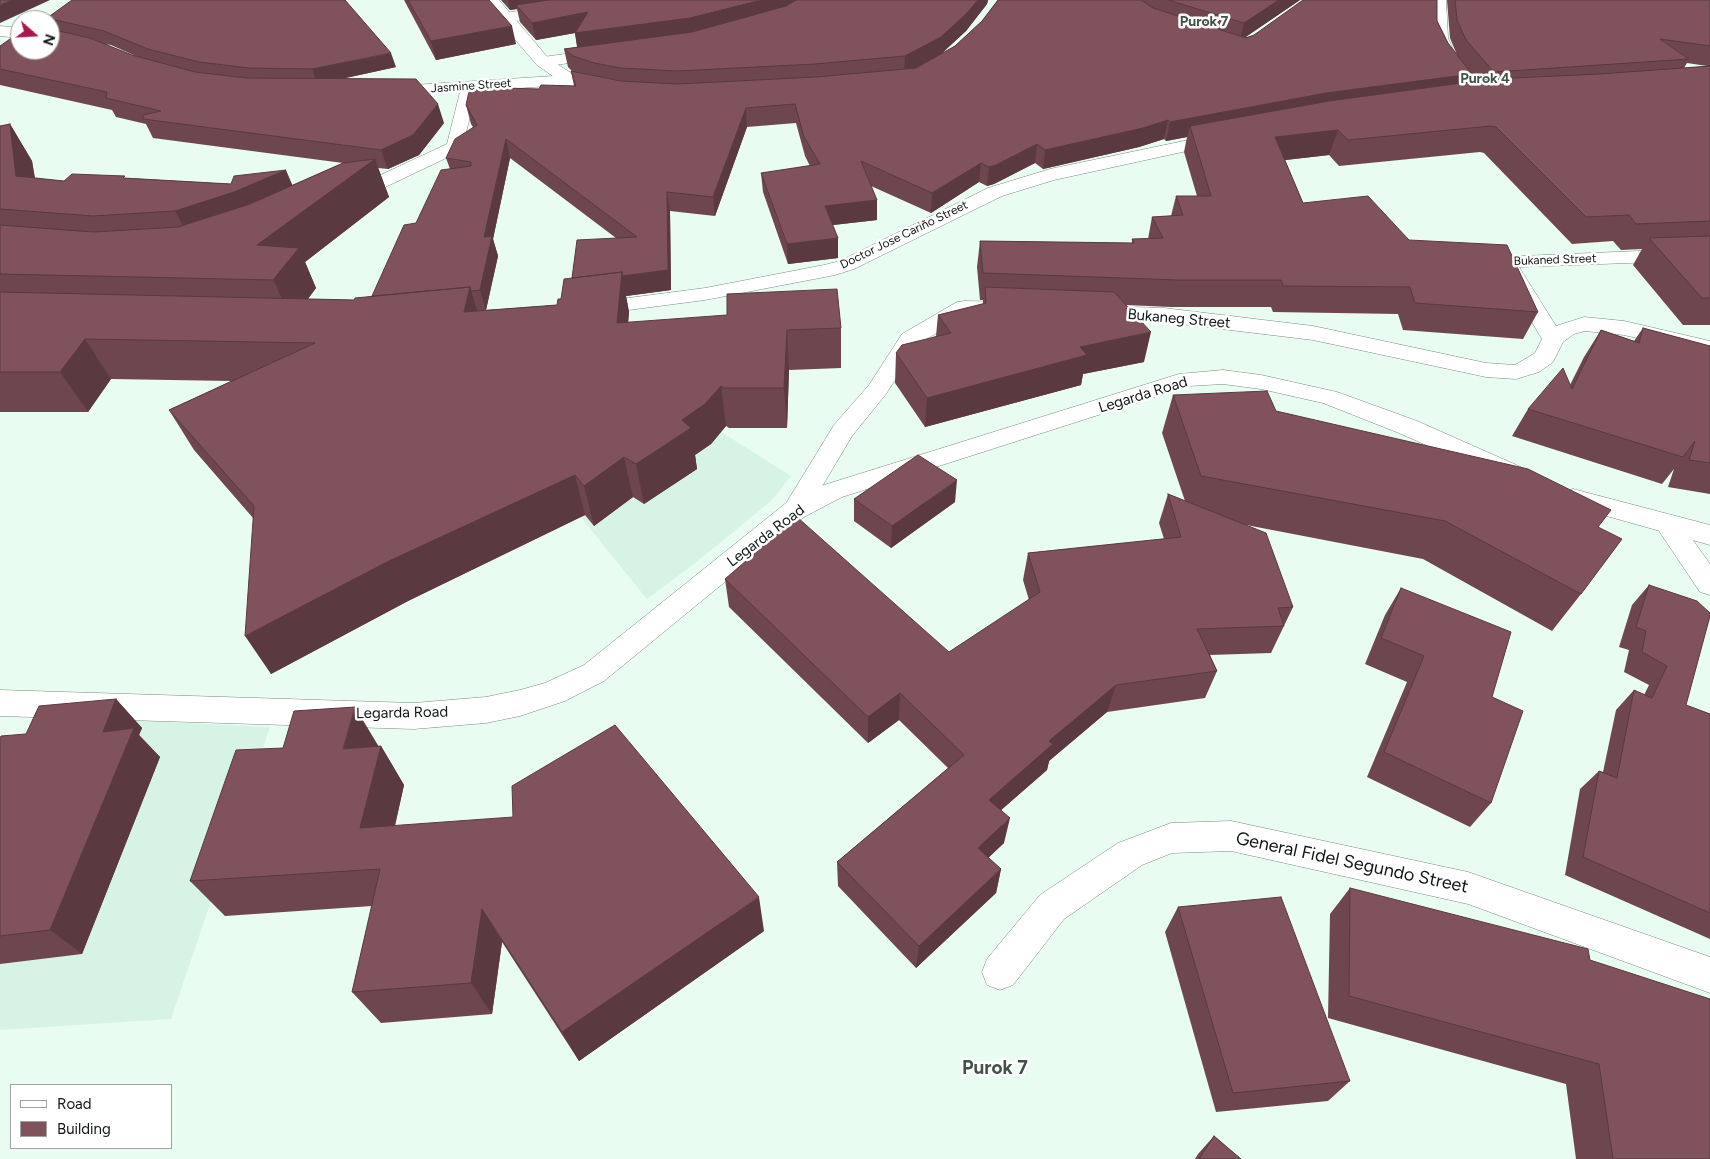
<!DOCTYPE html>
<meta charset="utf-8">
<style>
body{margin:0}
#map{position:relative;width:1710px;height:1159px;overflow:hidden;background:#e8fcf2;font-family:Figtree,sans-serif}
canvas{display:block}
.legend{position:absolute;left:10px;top:1084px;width:162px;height:65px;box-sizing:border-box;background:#fff;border:1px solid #9fa2a1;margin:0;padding:6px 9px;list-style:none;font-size:15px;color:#0f1613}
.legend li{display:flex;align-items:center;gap:10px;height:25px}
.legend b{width:25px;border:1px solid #9fa2a1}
.north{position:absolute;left:10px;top:10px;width:50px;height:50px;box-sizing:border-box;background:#fff;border:1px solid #9fa2a1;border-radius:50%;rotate:109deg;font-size:14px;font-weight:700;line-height:20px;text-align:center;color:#0f1613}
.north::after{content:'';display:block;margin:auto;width:18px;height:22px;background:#aa184e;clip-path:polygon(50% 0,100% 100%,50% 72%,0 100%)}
</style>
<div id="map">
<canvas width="1710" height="1159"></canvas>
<ul class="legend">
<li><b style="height:6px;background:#fff"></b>Road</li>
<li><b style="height:14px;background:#80525b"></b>Building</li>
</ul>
<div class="north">N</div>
</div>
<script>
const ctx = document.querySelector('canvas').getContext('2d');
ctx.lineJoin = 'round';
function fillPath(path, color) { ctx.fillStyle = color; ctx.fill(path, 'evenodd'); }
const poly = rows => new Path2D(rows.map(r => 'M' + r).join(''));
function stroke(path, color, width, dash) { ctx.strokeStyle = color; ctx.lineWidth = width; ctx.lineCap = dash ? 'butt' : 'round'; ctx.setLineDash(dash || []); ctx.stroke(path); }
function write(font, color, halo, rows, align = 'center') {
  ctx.font = font + ' Figtree,sans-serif'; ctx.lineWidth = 5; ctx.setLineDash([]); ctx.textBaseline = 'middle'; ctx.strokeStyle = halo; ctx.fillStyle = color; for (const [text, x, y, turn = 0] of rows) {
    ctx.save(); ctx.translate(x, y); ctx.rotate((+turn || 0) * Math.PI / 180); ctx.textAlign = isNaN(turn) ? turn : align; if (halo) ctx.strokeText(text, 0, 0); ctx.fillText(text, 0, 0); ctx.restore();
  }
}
const built = poly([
 [658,392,791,476,771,501,694,564,647,599,486,400],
 [121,720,270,727,171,1019,0,1030,0,759]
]);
const minor = poly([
 [596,0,634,0,627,4,504,23,496,18,504,13,596,0],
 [1432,0,1446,0,1448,38,1458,61,1456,64,1444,64,1432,38,1432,0],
 [0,26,20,28,20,38,0,36,0,26],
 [602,49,610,54,608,57,543,67,535,62,543,57,602,49],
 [570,75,576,76,578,80,576,84,477,91,461,151,356,201,349,203,342,201,339,197,342,193,447,144,460,92,387,96,381,95,379,91,381,87,570,75],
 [1222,133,1228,134,1231,138,1228,142,1054,180,1002,196,854,269,835,275,705,300,590,315,582,314,579,309,582,304,590,303,705,288,824,265,840,261,988,188,1050,169,1222,133],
 [1710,248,1710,260,1519,267,1556,326,1584,317,1624,321,1710,341,1710,355,1624,335,1585,331,1574,334,1563,342,1553,362,1539,372,1516,379,1486,377,1313,340,1164,322,1098,318,1090,317,1087,312,1090,307,1098,306,1164,308,1313,326,1486,363,1515,365,1535,353,1542,339,1495,261,1498,257,1710,248],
 [965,301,1007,302,1015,303,1018,308,1015,313,1007,314,969,314,918,344,886,394,852,436,804,517,795,519,786,517,782,510,834,425,869,385,902,334,957,302,965,301],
 [1231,821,1468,872,1710,957,1710,993,1468,904,1231,851,1172,853,1142,865,1064,919,1013,985,1000,990,987,985,982,972,987,959,1040,895,1118,843,1171,823,1231,821]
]);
const tertiary = poly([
 [484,0,499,0,549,59,576,76,614,87,616,91,614,95,608,96,564,84,537,65,499,21,484,0],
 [1668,516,1677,518,1710,564,1710,595,1700,592,1655,525,1659,518,1668,516]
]);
const secondary = poly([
 [1223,370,1261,375,1337,392,1417,421,1521,467,1525,473,1521,479,1512,482,1503,479,1399,433,1323,403,1261,389,1223,384,1189,386,842,497,804,517,604,681,565,701,520,716,486,723,414,729,0,716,0,690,414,703,486,697,520,690,545,683,584,665,786,503,824,485,1179,374,1223,370],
 [1573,489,1710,525,1710,545,1564,504,1560,498,1564,492,1573,489]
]);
const wall = poly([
 [404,0,489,0,516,44,436,60],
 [501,0,988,0,987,4,966,31,941,54,955,46,982,21,998,0,1300,0,1245,37,1437,21,1448,43,1457,55,1450,38,1447,0,1710,0,1710,325,1683,325,1633,265,1642,249,1621,250,1613,241,1572,244,1484,153,1480,152,1339,166,1329,155,1285,160,1303,203,1409,240,1538,312,1523,339,1403,330,1398,314,1273,312,1271,307,1171,307,1126,305,1144,362,1083,374,1081,385,925,427,895,383,896,353,936,336,938,315,983,304,983,300,980,300,977,267,980,241,1132,243,1132,239,1148,239,1152,217,1171,216,1176,196,1197,196,1184,152,1187,137,1166,141,1164,139,1139,147,1043,169,1035,163,994,184,987,186,979,182,931,213,871,186,877,200,877,220,832,225,838,238,838,258,788,264,763,192,761,173,810,166,805,156,796,123,747,127,715,216,670,211,671,290,626,296,629,312,628,322,841,328,841,368,789,370,787,428,729,428,726,426,711,444,695,455,697,469,644,504,633,497,594,526,585,515,408,601,271,674,253,518,194,450,169,410,231,381,111,379,88,412,0,412,0,126,10,124,32,161,35,178,64,181,127,178,231,184,293,185,343,163,153,138,146,124,116,117,112,110,0,85,0,46,53,30,50,24,50,20,48,20,47,18,396,67,341,79,444,123,419,155,388,169,378,168,389,197,305,262,316,288,308,299,354,300,372,296,416,223,450,169,446,158,473,127,471,124,466,105,539,89,574,86,571,71,572,71,568,67,564,49,577,47,575,33,536,40,520,22,517,9,510,10],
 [104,44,111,45,138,57,132,55],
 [1687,63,1707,66,1684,68],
 [1472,74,1478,81,1469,82],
 [510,158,616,238,572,278,557,305,486,310,498,256,493,239],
 [1643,328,1710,346,1710,494,1668,487,1674,469,1662,484,1512,436,1528,409,1570,385,1584,357,1601,330,1634,341],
 [1173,395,1276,411,1599,527,1581,594,1552,631,1423,559,1241,524,1293,607,1271,653,1210,655,1217,671,1205,698,1107,712,1049,761,1047,770,1001,810,1004,843,988,858,1001,869,996,893,916,968,838,886,837,862,948,768,899,720,868,743,729,607,725,579,949,652,1029,600,1023,580,1028,553,1164,539,1159,523,1168,494,1185,501,1162,433],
 [854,499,955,502,891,548,854,521],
 [1649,585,1686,705,1710,714,1710,939,1565,875,1580,789,1599,771,1603,772,1616,710,1634,690,1644,695,1649,685,1624,672,1629,650,1619,647,1632,605],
 [1401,588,1492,697,1491,803,1470,827,1367,777,1407,682,1365,664,1385,615],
 [116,699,142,728,139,735,160,757,82,954,0,964,0,738,26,734],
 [381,746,404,785,395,826,764,931,579,1061,502,942,492,1014,381,1023,352,992,372,906,225,916,190,881,379,747],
 [1350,888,1590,960,1710,1159,1576,1159,1566,1084,1328,1018,1330,914],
 [1178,907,1350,1081,1328,1101,1216,1112,1165,932],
 [1214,1136,1241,1159,1195,1159,1198,1154]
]);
const shadedWall = poly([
 [12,0,50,0,0,23,0,5],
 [508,0,583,0,516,5,517,9,510,10],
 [762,0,800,0,775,14,692,36,578,51,575,33,536,40,532,23,588,12],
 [978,0,988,0,987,4,966,31,940,55,904,74,905,56],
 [1279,0,1300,0,1240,41,1244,23],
 [512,26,516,44,436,60,431,41],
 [391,53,396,67,318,84,312,69],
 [1472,74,1465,93,1190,126,1187,137,1166,141,1170,122,1326,93],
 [438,104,444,123,419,155,388,169,381,150],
 [746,108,747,127,715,216,713,197],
 [1168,120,1164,139,1139,147,1043,169,1045,150],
 [10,124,32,161,40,212,16,176],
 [1338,130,1329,155,1268,162,1275,137],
 [506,139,510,158,493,239,498,256,486,310,480,290,484,237],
 [1037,144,1035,163,994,184,987,186,989,167],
 [375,159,389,197,305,262,316,288,292,320,257,245],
 [981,163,979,182,931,213,932,193],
 [286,170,302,208,196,250,175,211],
 [667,192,670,211,671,290,626,296,629,312,625,363,617,323,622,272],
 [877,200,877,220,825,226,825,206],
 [838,238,838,258,788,264,787,244],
 [470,287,482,327,464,312],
 [787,330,789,370,787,428,784,388],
 [1151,332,1144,362,1083,374,1081,385,925,427,927,398,1080,347],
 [85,339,111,379,88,412,60,372],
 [721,386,726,426,711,444,695,455,697,469,644,504,636,464,682,420],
 [624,457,633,497,594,526,584,486],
 [575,475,585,515,408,601,271,674,245,636,389,561],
 [957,480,955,502,891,548,892,526],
 [1116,685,1107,712,1049,761,1047,770,984,825,989,800,1049,741],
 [900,693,899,720,868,743,868,717],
 [116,699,142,728,139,735,160,757,82,954,50,930,103,732],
 [355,707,379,747,343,749],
 [381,746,404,785,386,864,360,828],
 [1010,818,1004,843,973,872,978,848],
 [1001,869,996,893,916,968,919,946],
 [759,897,764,931,579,1061,562,1032],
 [482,909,502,942,492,1014,471,983]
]);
const building = poly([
 [0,0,12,0,0,5,0,0],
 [72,0,345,0,391,53,312,69,249,68,199,62,148,49,104,31,47,18,72,0],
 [408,0,489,0,512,26,431,41,408,0],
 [548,0,762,0,690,18,575,33,588,12,532,23,516,5,548,0],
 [796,0,978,0,967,13,941,37,905,56,815,64,677,71,621,68,594,63,573,56,564,49,692,32,786,6,796,0],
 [998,0,1141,0,1153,8,1246,38,1254,35,1303,0,1437,0,1437,21,1448,43,1472,74,1326,93,1170,122,1168,120,1143,128,1045,150,1037,144,996,165,989,167,981,163,932,193,861,161,877,200,825,206,838,238,787,244,761,173,820,164,804,137,795,104,746,108,713,197,667,192,668,270,622,276,622,272,572,278,577,240,637,237,506,139,484,237,492,236,480,290,471,291,470,287,372,296,404,225,416,223,441,170,471,166,471,162,446,158,455,139,477,125,466,105,470,87,539,89,541,85,576,86,571,71,621,81,677,84,816,77,916,68,955,46,982,21,998,0],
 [1168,0,1279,0,1244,23,1168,0],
 [1455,0,1710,0,1710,46,1660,39,1689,59,1494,72,1466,40,1457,20,1455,0],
 [50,29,90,38,132,55,195,72,247,78,416,79,438,104,413,135,381,150,143,119,143,115,161,111,106,98,107,92,0,69,0,46,20,32,20,50,50,50,50,29],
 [1710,66,1710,221,1636,224,1629,215,1586,217,1496,127,1491,126,1348,140,1338,130,1275,137,1303,203,1368,196,1409,240,1507,245,1538,312,1415,303,1410,287,1283,286,1281,280,1178,280,983,273,980,241,1134,243,1132,239,1163,238,1152,217,1183,215,1176,196,1211,196,1190,126,1329,101,1491,79,1600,74,1710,66],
 [10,124,16,176,64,181,72,174,125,176,123,178,231,184,234,176,286,170,234,192,175,211,93,216,0,209,0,126,10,124],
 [375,159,257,245,299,248,273,280,0,274,0,225,93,232,178,227,250,204,343,163,375,159],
 [1710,236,1710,298,1702,298,1649,238,1710,236],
 [622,272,617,323,727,315,727,294,837,289,841,328,787,330,784,388,724,388,721,386,705,404,682,420,691,428,636,464,624,457,584,486,575,475,389,561,245,636,254,506,169,410,315,343,85,339,60,372,0,372,0,292,354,300,355,298,470,287,464,312,557,305,558,299,561,299,564,279,622,272],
 [985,287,1114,292,1151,332,1080,347,1087,355,927,398,896,353,902,345,951,333,938,315,986,303,985,287],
 [1643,328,1710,346,1710,463,1689,460,1695,441,1683,457,1528,409,1563,368,1572,389,1601,330,1639,343,1643,328],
 [1267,391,1276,411,1528,469,1611,510,1598,527,1622,539,1581,594,1445,521,1201,476,1173,395,1267,391],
 [918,455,957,480,892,526,854,499,918,455],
 [1168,494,1266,533,1293,607,1278,608,1284,626,1197,629,1217,671,1116,685,1049,741,1053,744,989,800,1010,818,978,848,1001,869,919,946,837,862,964,755,900,693,868,717,725,579,797,517,949,652,1040,592,1028,553,1181,537,1168,494],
 [1649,585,1697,601,1710,613,1710,616,1686,705,1710,714,1710,913,1583,857,1599,771,1617,778,1634,690,1652,698,1667,666,1642,652,1646,631,1636,627,1649,585],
 [1401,588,1511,632,1492,697,1523,711,1491,803,1384,752,1424,656,1381,638,1401,588],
 [116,699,103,732,134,728,50,930,0,936,0,738,1,736,26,734,39,706,116,699],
 [355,707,343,749,381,746,360,828,513,817,512,786,615,725,759,897,562,1032,482,909,471,983,352,992,380,869,190,881,236,750,283,748,294,711,355,707],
 [1350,888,1588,949,1590,960,1710,999,1710,1159,1613,1159,1599,1064,1349,996,1350,888],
 [1281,897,1350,1081,1233,1093,1178,907,1281,897],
 [1214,1136,1241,1159,1199,1159,1214,1136]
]);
const farStreetnames = [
 ["Jasmine Street",471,86,-4],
 ["Doctor Jose Cariño Street",904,235,-26],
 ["Bukaned Street",1555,260,-2]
];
const farNeighbourhoodnames = [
 ["Purok 7",1204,22],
 ["Purok 4",1485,79]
];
const streetNames = [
 ["Bukaneg Street",1179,319,5],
 ["Legarda Road",1143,395,-17],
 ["Legarda Road",766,536,-37],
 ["Legarda Road",402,713,-1]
];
const nearStreetnames = [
 ["General Fidel Segundo Street",1352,863,12]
];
const nearNeighbourhoodnames = [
 ["Purok 7",995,1068]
];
fillPath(built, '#d7f3e5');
stroke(minor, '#798b82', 1);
stroke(tertiary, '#798b82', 1);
stroke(secondary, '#798b82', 1);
fillPath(minor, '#fff');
fillPath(tertiary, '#fff');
fillPath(secondary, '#fff');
fillPath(wall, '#6e474e');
fillPath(shadedWall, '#5a3940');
fillPath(building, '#80525b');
stroke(building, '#5a3940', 1);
write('12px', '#0f1613', '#fff', farStreetnames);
write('bold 14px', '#42524a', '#fff', farNeighbourhoodnames);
write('15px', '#0f1613', '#fff', streetNames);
write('18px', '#0f1613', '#fff', nearStreetnames);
write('bold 19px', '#42524a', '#fff', nearNeighbourhoodnames);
</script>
